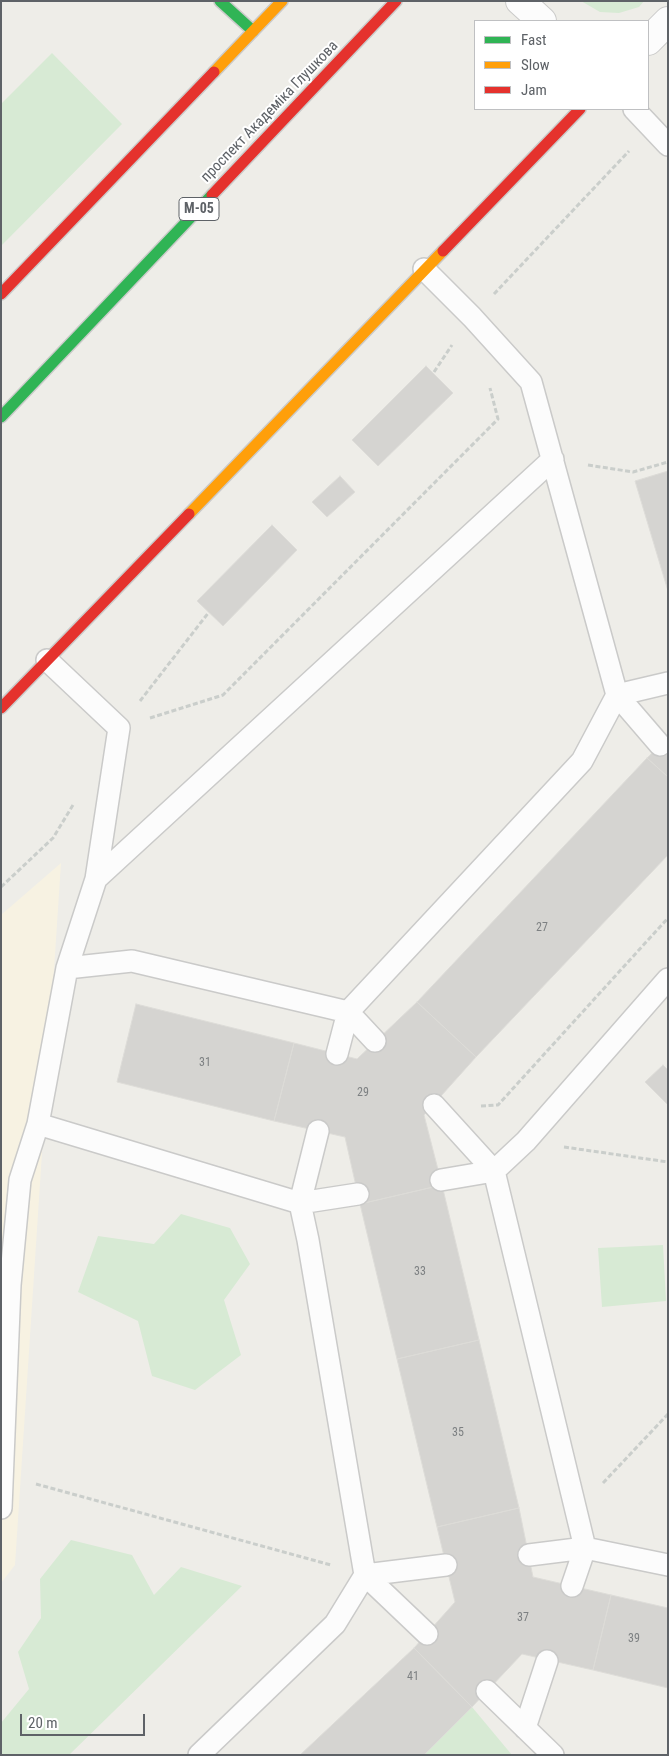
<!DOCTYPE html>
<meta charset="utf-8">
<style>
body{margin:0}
#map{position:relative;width:669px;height:1756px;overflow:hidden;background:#eeede8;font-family:"Roboto Condensed",sans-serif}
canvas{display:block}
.frame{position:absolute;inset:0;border:2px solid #5e6267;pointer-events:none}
.legend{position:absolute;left:474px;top:20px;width:175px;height:90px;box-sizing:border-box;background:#fff;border:1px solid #bfc0c2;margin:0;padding:6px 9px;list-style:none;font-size:15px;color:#5e6267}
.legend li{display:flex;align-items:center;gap:10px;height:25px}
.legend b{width:25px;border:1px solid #bfc0c2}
.scale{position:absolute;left:20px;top:1714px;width:125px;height:22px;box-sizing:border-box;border:2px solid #5e6267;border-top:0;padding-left:6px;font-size:15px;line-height:18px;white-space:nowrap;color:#5e6267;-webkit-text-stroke:4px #fff;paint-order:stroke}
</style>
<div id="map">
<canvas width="669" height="1756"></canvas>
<div class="frame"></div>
<ul class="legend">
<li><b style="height:6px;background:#30b455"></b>Fast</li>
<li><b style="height:6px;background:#ff9f0a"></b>Slow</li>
<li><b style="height:6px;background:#e5322d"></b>Jam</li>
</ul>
<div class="scale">20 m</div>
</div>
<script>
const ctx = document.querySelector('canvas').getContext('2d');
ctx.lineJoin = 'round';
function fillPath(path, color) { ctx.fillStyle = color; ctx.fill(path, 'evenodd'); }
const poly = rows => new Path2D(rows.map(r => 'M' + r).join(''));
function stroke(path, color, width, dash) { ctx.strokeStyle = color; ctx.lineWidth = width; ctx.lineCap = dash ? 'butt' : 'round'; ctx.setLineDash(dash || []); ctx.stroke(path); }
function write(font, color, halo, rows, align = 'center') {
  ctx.font = font + ' "Roboto Condensed",sans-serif'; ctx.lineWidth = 4; ctx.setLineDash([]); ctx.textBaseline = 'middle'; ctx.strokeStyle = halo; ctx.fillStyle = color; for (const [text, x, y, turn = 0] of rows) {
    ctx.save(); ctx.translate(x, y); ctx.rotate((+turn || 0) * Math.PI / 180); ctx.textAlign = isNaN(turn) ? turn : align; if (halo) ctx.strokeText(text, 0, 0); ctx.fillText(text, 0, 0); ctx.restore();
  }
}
const commercial = poly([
 [61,863,15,1565,1,1583,1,915]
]);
const green = poly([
 [581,1,644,1,639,7,619,13,600,12],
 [52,53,122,124,1,246,1,104],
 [181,1214,230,1228,250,1264,224,1300,241,1355,195,1390,152,1376,138,1321,78,1292,98,1236,154,1244],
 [663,1245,666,1301,602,1307,598,1248],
 [71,1540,132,1555,154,1595,181,1567,242,1586,69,1755,1,1755,1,1723,29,1689,18,1652,41,1618,40,1579],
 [472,1707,512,1755,424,1755]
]);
const building = poly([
 [426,366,453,393,378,466,352,440,426,366],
 [668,471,668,591,635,481,668,471],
 [340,476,355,492,327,517,312,502,340,476],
 [272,525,297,550,223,626,197,601,272,525],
 [668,738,668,777,647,758,668,738],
 [647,758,668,777,668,855,476,1057,417,1002,647,758],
 [417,1002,476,1057,424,1115,442,1185,360,1204,345,1137,274,1121,294,1043,357,1059,417,1002],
 [136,1004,294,1043,274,1121,117,1082,136,1004],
 [663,1065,668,1070,668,1105,645,1082,663,1065],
 [442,1185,479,1340,397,1359,360,1204,442,1185],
 [479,1340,519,1508,437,1527,397,1359,479,1340],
 [519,1508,533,1577,611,1595,593,1670,522,1654,472,1707,414,1648,455,1602,437,1527,519,1508],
 [611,1595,668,1608,668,1688,593,1670,611,1595],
 [414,1648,472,1707,424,1755,300,1755,414,1648]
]);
const path = poly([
 [494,294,629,151],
 [434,372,452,345],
 [588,465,633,472,668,462],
 [140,701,209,612],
 [150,718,223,695,498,419,490,388],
 [1,887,53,838,73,805],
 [481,1106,498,1105,668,918],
 [564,1147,668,1162],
 [603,1483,668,1414],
 [36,1484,331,1565]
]);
const lane = poly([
 [634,109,668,145],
 [47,660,119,728,96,879],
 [660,745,617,695,668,683],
 [67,968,132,961,348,1012,582,761,617,695,531,382,472,317,424,269],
 [668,979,526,1141,494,1171,585,1548,668,1565],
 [337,1054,348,1012,375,1041],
 [434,1105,494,1171],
 [38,1124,300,1203,308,1240,365,1575,335,1624,199,1755],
 [318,1131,300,1203,358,1194],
 [441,1180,494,1171],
 [1,1508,10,1285,20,1180,38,1124,67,968,96,879,553,459],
 [529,1555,585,1548,572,1586],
 [365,1575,427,1634],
 [365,1575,446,1565],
 [487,1691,553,1755],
 [525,1728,547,1661]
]);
const street = poly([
 [520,1,542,21],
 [648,41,668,21]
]);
const fast = poly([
 [220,1,253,31],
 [1,417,212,195]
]);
const slow = poly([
 [214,72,282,1],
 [189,514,443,251]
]);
const jam = poly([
 [212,195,396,1],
 [443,251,580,109],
 [1,294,214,72],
 [1,708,189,514]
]);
const numberNames = [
 ["27",542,928],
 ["31",205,1063],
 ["29",363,1093],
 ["33",420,1272],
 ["35",458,1433],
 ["37",523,1618],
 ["39",634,1639],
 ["41",413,1677]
];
const shields = [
 [199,209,40]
];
const shieldNames = [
 ["М-05",199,209]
];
const streetNames = [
 ["проспект Академіка Глушкова",270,112,-46]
];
fillPath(commercial, '#f7f2e2');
fillPath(green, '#d7ead4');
fillPath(building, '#d5d4d1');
stroke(building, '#dddcd8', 1);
stroke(lane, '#cacac9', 24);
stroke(street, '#cacac9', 30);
stroke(fast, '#cbcbca', 14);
stroke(slow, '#cbcbca', 14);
stroke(jam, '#cbcbca', 14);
stroke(path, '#cacecb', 3, [5, 2.5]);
stroke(lane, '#fcfcfc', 21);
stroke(street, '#fcfcfc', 28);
stroke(fast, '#30b455', 11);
stroke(slow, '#ff9f0a', 11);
stroke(jam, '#e5322d', 11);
write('12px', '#7d8082', null, numberNames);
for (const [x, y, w] of shields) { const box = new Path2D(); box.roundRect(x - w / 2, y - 11.5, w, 23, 4); ctx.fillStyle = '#fff'; ctx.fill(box); stroke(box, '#5e6267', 1); }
write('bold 14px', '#5e6267', null, shieldNames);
write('15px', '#5e6267', '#fff', streetNames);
</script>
